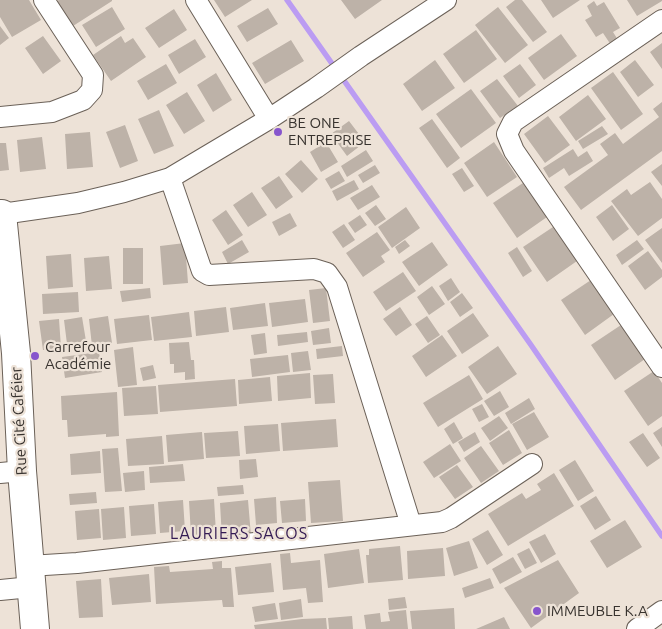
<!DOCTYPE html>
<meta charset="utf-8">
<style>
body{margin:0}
canvas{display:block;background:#ede2d7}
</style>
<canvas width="662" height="629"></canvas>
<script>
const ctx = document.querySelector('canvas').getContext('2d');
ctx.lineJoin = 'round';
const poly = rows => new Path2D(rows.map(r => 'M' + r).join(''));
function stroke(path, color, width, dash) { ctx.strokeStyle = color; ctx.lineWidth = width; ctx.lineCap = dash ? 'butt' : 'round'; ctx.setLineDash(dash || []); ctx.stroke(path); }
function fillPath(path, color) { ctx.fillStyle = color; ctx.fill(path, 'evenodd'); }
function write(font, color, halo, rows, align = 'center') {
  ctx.font = font + ' Ubuntu,sans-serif'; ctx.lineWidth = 4.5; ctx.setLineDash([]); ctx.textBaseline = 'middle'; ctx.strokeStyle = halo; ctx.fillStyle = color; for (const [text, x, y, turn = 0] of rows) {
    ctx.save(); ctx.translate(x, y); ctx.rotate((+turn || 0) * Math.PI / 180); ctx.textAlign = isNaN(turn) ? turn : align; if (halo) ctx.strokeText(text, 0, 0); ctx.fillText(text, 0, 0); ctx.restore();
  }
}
const stream = poly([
 [287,0,531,345,662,536]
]);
const building = poly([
 [0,0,29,0,41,20,12,37,0,17],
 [59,0,112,0,112,1,73,26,57,1],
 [214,0,252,0,225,17],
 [341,0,382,0,355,19],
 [515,0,522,0,547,32,533,42,506,7],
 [541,0,580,0,553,18],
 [627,0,662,0,662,1,637,16],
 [594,1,597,6,604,2,620,28,613,32,618,40,611,45,603,33,596,37,585,20,592,16,587,6],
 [112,7,125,29,96,47,82,25],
 [498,7,528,45,505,63,475,25],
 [268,8,278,24,247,42,237,26],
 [174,9,187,30,159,48,145,28],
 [0,26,9,38,0,45],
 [476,30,497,59,464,83,443,54],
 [561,34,577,56,544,80,528,58],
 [43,36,61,61,43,74,25,48],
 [121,36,125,43,133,38,146,57,111,81,93,55],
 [195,39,206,57,179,74,168,55],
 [291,40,304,61,265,84,252,63],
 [662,43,662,69,650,52],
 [435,60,455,88,422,111,403,84],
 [635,60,654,85,638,97,620,72],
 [166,64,177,83,148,100,137,81],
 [520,64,536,85,519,98,503,76],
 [613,72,643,114,621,130,591,88],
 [216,73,232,100,213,112,197,85],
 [497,79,518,106,500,118,480,91],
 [471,89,496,123,461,148,436,114],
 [187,92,205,121,184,134,166,105],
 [588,95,606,119,576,141,559,117],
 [662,102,662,151,581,210,564,187,608,155,600,144,615,133,623,144,659,117,653,109],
 [159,110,174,146,154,154,138,119],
 [548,116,570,145,545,163,524,134],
 [432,119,460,158,447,168,419,128],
 [349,121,365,142,347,156,331,134],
 [125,125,138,161,120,168,106,132],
 [602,126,608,134,583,149,578,141],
 [90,132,93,167,67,169,65,134],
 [42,137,46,169,20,172,17,140],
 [326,142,338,162,321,172,310,152],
 [494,142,517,177,487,197,464,163],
 [0,143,6,143,9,170,0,171],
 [573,149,578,157,587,151,593,161,569,176,564,168,549,178,543,168],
 [366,150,373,161,347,177,341,166],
 [301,160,318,179,302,193,285,174],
 [662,164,662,186,651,172],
 [375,165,380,173,363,183,358,175],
 [462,168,474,186,464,192,452,174],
 [339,171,345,181,331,189,325,179],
 [279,176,293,197,276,209,261,188],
 [354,180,359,189,337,201,332,191],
 [650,182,662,199,662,218,638,236,611,201,627,189,631,195],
 [523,183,547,217,517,238,493,203],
 [372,185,380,197,358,210,350,198],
 [252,192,267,215,248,227,233,205],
 [376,205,386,219,375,226,365,213],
 [612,205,629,229,613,241,596,217],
 [406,207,420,228,392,248,378,227],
 [226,210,243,235,228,245,212,220],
 [290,213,297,226,279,236,272,222],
 [360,215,367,225,355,233,348,223],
 [344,224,355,240,343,248,332,232],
 [553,227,577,261,547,282,523,247],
 [662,228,662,263,645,240],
 [377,232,390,250,381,256,385,262,363,277,346,253],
 [242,240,249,252,228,264,222,252],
 [405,240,410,246,399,254,395,247],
 [637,240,644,249,622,265,616,255],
 [432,242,448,265,419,286,402,262],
 [185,243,188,283,163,285,160,246],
 [517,247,532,271,523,277,508,253],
 [123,248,143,248,143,284,123,284],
 [648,251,662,270,662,277,645,290,628,266],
 [71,254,73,287,48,289,46,256],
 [109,256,112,289,86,291,84,258],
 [403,272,416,291,386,311,373,292],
 [451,278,460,292,448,301,439,286],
 [591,280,614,314,585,335,561,300],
 [432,286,445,304,429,315,417,297],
 [150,288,151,298,122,302,120,291],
 [326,288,330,321,313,323,309,290],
 [78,292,79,312,43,314,42,294],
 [462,293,473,308,460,317,450,302],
 [305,299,308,322,272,327,269,303],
 [265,303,268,326,233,330,230,308],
 [226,307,229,332,196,336,194,311],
 [400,307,412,325,396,336,383,319],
 [189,312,192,337,154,341,151,317],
 [473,313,489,336,462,354,447,331],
 [149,315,152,340,117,344,114,319],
 [108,316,112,343,92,346,89,319],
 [427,316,440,335,428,343,415,324],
 [82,317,86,341,67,344,64,320],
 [59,319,61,348,43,350,39,321],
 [621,325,645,359,615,380,591,345],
 [329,328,331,343,313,345,311,331],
 [307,332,308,342,278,346,277,335],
 [265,333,267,353,254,355,251,335],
 [442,335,457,356,426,377,412,356],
 [189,342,191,360,194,360,195,379,185,380,185,372,174,373,174,364,170,364,169,343],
 [342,346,343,356,317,359,316,349],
 [498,346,517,374,487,394,468,367],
 [133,347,137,385,118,387,114,350],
 [308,351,311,370,293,372,291,353],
 [99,352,102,372,65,378,62,357],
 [288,355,290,372,252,377,250,359],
 [153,365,156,378,143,381,140,368],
 [654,371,662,383,662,416,648,426,624,391],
 [310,373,311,398,278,401,277,376],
 [333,374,335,403,315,404,313,375],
 [469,375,483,399,438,427,423,403],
 [270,377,272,401,239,404,238,380],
 [235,379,237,406,160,412,158,385],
 [156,386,158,414,124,416,122,388],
 [500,391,509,407,494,416,484,401],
 [117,392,119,436,106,437,106,434,68,437,67,420,62,420,61,396],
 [529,398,535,409,511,424,505,413],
 [482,404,489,417,479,422,472,409],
 [534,412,549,437,527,450,512,424],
 [499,416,508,428,490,441,481,428],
 [336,419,338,447,283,451,281,423],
 [454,422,463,438,453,444,444,429],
 [278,424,280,451,246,454,244,426],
 [662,427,662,447,653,433],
 [509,430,522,453,503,465,489,443],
 [238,431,240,456,206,458,204,433],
 [202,432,204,459,168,462,166,435],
 [475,432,480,442,464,452,458,442],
 [643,433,660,458,647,467,629,442],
 [162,436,164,464,128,466,126,439],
 [450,444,461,461,434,478,423,462],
 [481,446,499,471,481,483,464,458],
 [118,448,122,491,105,492,102,449],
 [100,451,101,473,71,475,70,454],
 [256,459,258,477,240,479,239,460],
 [575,460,594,491,578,501,559,470],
 [183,464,185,481,150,483,149,467],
 [457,465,473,487,455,499,439,477],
 [144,471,145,490,125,492,123,473],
 [554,473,574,506,508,546,488,514,522,493,526,499,541,490,537,484],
 [340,480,343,521,311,523,308,482],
 [243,485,244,494,218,496,217,487],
 [96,492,97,503,70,505,69,494],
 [596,496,611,520,595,530,580,506],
 [276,497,277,523,256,525,254,499],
 [214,499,216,533,191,535,189,501],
 [305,499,306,521,282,523,280,501],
 [183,500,185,531,160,533,158,502],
 [248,500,251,536,222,539,220,503],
 [154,504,156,534,131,536,129,506],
 [124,507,126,538,103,540,101,509],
 [99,509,101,538,77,540,75,511],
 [625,520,642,547,607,568,590,541],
 [488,530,503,555,487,565,472,539],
 [545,534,556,554,541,563,529,542],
 [469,541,478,568,454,576,446,548],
 [400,546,403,580,368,583,366,555,369,555,369,549],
 [443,548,445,576,408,579,407,551],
 [529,548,537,563,525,569,517,554],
 [359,549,364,583,328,588,324,554],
 [290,553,291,563,320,560,323,602,308,603,306,588,283,590,280,554],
 [513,557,522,572,500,584,492,569],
 [558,560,579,593,531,628,504,588],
 [222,561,222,568,231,568,234,607,223,607,222,600,156,604,154,567,169,566,170,572,213,569,212,562],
 [271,563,274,592,238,595,235,567],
 [149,574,151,602,112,605,109,578],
 [490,578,494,588,465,598,462,588],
 [101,579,103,617,79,618,76,581],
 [405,597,407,608,389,610,388,599],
 [301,599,303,617,281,620,279,603],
 [275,603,278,619,255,622,252,607],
 [454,608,455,629,412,629,410,611],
 [406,610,408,629,366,629,364,615,380,613,381,622,390,621,388,612],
 [352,616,353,629,329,629,328,618],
 [504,617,510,629,476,629],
 [326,618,327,629,255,629,254,625,302,619]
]);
const street = poly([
 [196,0,269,119],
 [662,20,513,122,507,134,514,151,662,367],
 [0,117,52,112,83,100,92,90,93,75,44,0],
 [170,178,202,271,209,275,314,269,327,273,337,287,411,525],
 [2,214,78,203,124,192,170,178,269,119,316,88,361,56,446,0],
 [0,473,22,471],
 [29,566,77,563,442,522,451,518,532,464],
 [0,590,31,587],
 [637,629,662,611]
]);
const secondary = poly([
 [0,214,2,214,16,353,22,471,35,629]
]);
const markers = [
 [278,132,5,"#8755cd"],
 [35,356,5,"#8755cd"],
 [537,611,5,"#8755cd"]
];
const poiNames = [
 ["BE ONE",288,123],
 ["ENTREPRISE",288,140],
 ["Carrefour",45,347],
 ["Académie",45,364],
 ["IMMEUBLE K.A",547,611]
];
const streetNames = [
 ["Rue Cité Caféier",19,421,-93]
];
const neighbourhoodNames = [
 ["LAURIERS SACOS",239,534]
];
stroke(stream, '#bb9cf2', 5.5);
fillPath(building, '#bdb2a8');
stroke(street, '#6b6158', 22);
stroke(secondary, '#6b6158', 30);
stroke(street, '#fff', 20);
stroke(secondary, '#fff', 28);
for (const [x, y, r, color] of markers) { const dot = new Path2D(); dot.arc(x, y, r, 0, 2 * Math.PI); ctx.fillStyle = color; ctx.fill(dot); stroke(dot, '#ede2d7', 2); }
write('15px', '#38332f', '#ede2d7', poiNames, 'left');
write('15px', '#38332f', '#ede2d7', streetNames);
ctx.letterSpacing = '1px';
write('16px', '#331a53', '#ede2d7', neighbourhoodNames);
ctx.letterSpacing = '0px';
</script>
